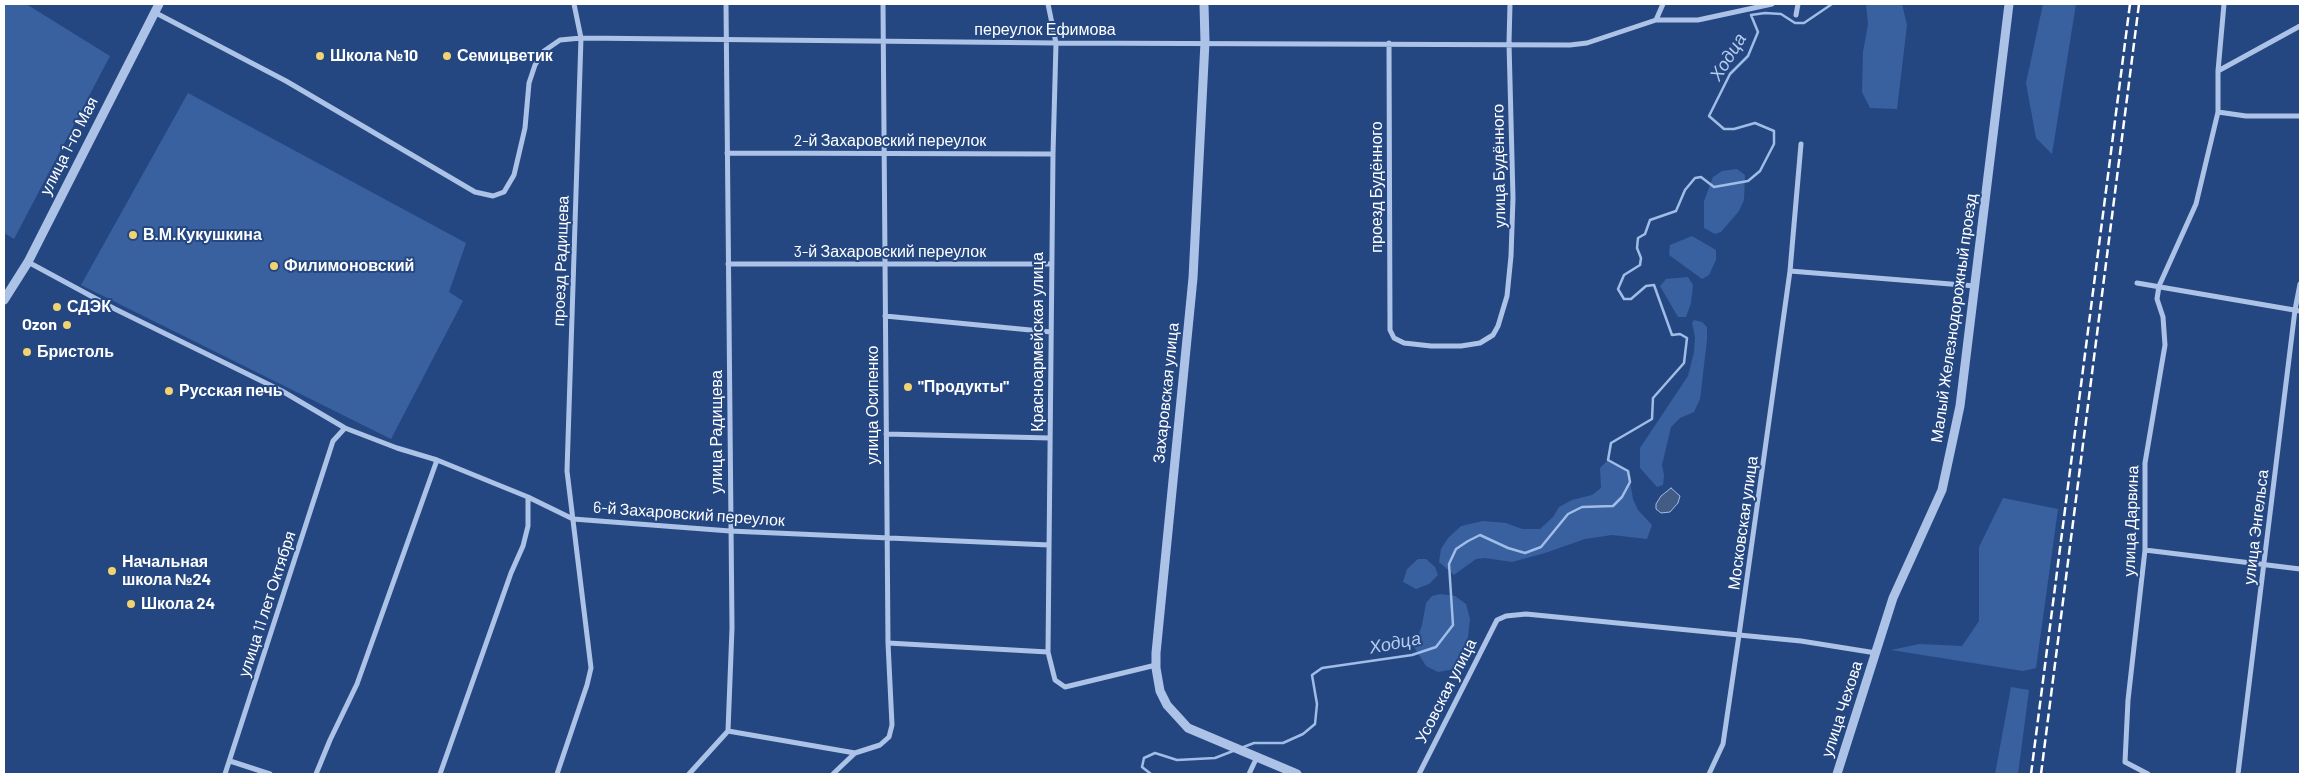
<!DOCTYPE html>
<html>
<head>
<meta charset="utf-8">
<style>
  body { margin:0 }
  #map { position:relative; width:2304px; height:778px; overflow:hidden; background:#254781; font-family:Barlow,sans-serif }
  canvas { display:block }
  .frame { position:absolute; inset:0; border:5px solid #fff; pointer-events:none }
</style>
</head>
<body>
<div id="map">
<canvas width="2304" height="778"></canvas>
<div class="frame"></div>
</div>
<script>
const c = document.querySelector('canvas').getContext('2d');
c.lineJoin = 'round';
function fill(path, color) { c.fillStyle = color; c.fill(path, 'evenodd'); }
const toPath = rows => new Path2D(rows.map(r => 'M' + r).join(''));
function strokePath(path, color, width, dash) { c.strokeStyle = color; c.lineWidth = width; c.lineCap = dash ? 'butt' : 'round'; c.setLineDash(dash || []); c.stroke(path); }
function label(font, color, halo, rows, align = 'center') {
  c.font = font + ' Barlow,sans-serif'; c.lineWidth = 4; c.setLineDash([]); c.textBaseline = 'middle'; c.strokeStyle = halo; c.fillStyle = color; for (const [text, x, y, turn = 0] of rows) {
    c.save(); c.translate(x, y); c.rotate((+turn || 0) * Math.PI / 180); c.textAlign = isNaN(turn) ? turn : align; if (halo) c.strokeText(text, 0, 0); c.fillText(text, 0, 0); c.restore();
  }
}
const green = toPath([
  [4,4,26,4,110,56,14,239,4,233],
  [1866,4,1902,4,1907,25,1897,109,1870,108,1862,92,1863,52,1868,24],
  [2043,4,2076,4,2052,154,2036,138,2026,83],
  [188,93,466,243,449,292,463,301,391,439,81,285],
  [1737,169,1745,175,1744,200,1739,211,1721,232,1715,234,1704,228,1704,201,1713,177,1722,171],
  [1692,236,1716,250,1716,260,1709,275,1702,279,1669,255,1670,245],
  [1688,277,1693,285,1691,303,1686,317,1678,317,1660,286,1666,279],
  [1694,320,1702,322,1707,327,1707,340,1700,399,1694,412,1680,418,1671,427,1662,465,1664,475,1663,485,1657,487,1640,468,1640,448,1688,376,1694,352,1695,337,1692,323],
  [1608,460,1628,471,1633,499,1638,510,1652,525,1647,539,1612,535,1585,539,1545,553,1512,562,1485,558,1476,559,1454,575,1439,562,1441,549,1448,538,1461,526,1483,521,1506,523,1522,529,1540,529,1553,517,1559,507,1572,500,1592,495,1601,488,1600,468],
  [2003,498,2058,509,2036,668,2023,671,1891,650,1919,644,1962,646,1979,621,1979,547],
  [1418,559,1426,559,1435,567,1438,575,1429,584,1416,589,1403,582,1407,569],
  [1440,594,1455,596,1466,604,1470,619,1468,637,1454,669,1438,672,1426,666,1414,647,1422,625,1426,603,1432,596],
  [2011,687,2029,690,2018,774,1995,774]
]);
const water = toPath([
  [1671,488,1680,496,1678,503,1670,512,1661,513,1656,509,1656,504,1661,496,1671,488]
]);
const stream = toPath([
  [1241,748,1254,743,1283,743,1303,734,1315,724,1317,704,1312,675,1322,668,1412,655,1436,647,1453,625,1449,564,1456,549,1468,541,1480,535,1508,548,1525,553,1541,547,1568,514,1582,507,1613,506,1622,497,1630,482,1628,471,1608,460,1611,443,1652,419,1653,398,1684,363,1687,338,1680,334,1672,335,1654,285,1646,286,1631,299,1624,299,1618,289,1624,275,1640,265,1641,258,1637,248,1638,238,1645,234,1650,220,1676,211,1685,190,1695,178,1701,177,1714,187,1748,181,1760,171,1774,144,1774,131,1755,123,1734,129,1724,129,1709,116,1730,74,1748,56,1758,32,1751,15,1765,13,1781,14,1795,23,1804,23,1832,4],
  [1151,774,1142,767,1144,758,1155,753,1177,760,1215,758,1233,751]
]);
const minor = toPath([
  [726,4,732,628,728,731],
  [1048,4,1056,43,1053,154,1048,652,1055,680,1065,687,1156,665],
  [154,12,286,81,475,192,493,196,504,192,514,175,525,128,529,83,535,65,544,51,560,40,581,38,1056,43,1570,45,1587,43,1656,20,1698,20,1772,4],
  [1796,15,1798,4],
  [1656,20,1663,4],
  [1389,43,1390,330,1394,338,1404,343,1431,346,1461,346,1480,343,1493,335,1498,326,1507,296,1511,256,1513,198,1509,43,1510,4],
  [2218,71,2300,26],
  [2218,112,2246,116,2300,116],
  [727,153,1053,154],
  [28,262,115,309,282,391,345,428,397,448,437,460,528,497,573,519,730,531,1049,545],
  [728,264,1052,264],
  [1790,271,1975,286],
  [2137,283,2300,311],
  [885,316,1051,332],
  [886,434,1050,438],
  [2145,550,2300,569],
  [888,643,1048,652],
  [728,731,855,753],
  [230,761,270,774],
  [225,774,333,441,345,428],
  [316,774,330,740,357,684,437,460],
  [440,774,511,573,523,546,528,526,528,497],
  [557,774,587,685,591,668,567,471,581,38,574,4],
  [689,774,728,731],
  [833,774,855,753,880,745,889,737,892,725,888,643,883,4],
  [1249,774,1257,757],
  [1419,774,1497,620,1506,616,1526,614,1739,635,1801,641,1876,653],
  [1709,774,1723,744,1739,635,1790,271,1801,144],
  [2148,774,2125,762,2128,700,2145,550,2145,463,2165,345,2163,317,2157,299,2159,286,2196,204,2218,112,2218,71,2224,4],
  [2238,774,2295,310,2300,284]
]);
const tertiary = toPath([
  [1204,4,1205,42,1193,278,1156,653,1156,668,1160,691,1167,705,1188,728,1297,774],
  [4,300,28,262,159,4],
  [1837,774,1893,598,1942,490,1960,406,2009,4]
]);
const rail = toPath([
  [2031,774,2130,4],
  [2041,774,2139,4]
]);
const markers = [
  [320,56,5,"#f1d370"],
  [447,56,5,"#f1d370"],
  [133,235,5,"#f1d370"],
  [274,266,5,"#f1d370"],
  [57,307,5,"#f1d370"],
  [67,325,5,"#f1d370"],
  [27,352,5,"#f1d370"],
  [908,387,5,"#f1d370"],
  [169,391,5,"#f1d370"],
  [112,571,5,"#f1d370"],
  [131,604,5,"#f1d370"]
];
const streetNames = [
  ["переулок Ефимова",1045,30],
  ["2-й Захаровский переулок",890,141],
  ["улица 1-го Мая",69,146,-63],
  ["улица Будённого",1499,166,-91],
  ["проезд Будённого",1377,187,-90],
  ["3-й Захаровский переулок",890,252],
  ["проезд Радищева",561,261,-88],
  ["Малый Железнодорожный проезд",1954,318,-82],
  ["Красноармейская улица",1038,342,-90],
  ["Захаровская улица",1166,393,-84],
  ["улица Осипенко",873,405,-90],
  ["улица Радищева",717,432,-90],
  ["6-й Захаровский переулок",689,514,4],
  ["улица Дарвина",2131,521,-88],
  ["Московская улица",1743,523,-82],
  ["улица Энгельса",2256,527,-83],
  ["улица 11 лет Октября",267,604,-72],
  ["Усовская улица",1446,691,-63],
  ["улица Чехова",1842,709,-72]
];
const poiNames = [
  ["Школа №10",330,56],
  ["Семицветик",457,56],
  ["В.М.Кукушкина",143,235],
  ["Филимоновский",284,266],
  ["СДЭК",67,307],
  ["Ozon",57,325,"right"],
  ["Бристоль",37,352],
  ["\"Продукты\"",918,387],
  ["Русская печь",179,391],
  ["Начальная",122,562],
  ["школа №24",122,580],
  ["Школа 24",141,604]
];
const waterNames = [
  ["Ходца",1728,57,-58],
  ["Ходца",1395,643,-11]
];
fill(green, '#39609f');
fill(water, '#425c86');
strokePath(water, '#a0bde7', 1);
strokePath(stream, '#a0bde7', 2.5);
strokePath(minor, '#acc3e7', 5);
strokePath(tertiary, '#acc3e7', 9);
strokePath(rail, '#fff', 2.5, [9, 4]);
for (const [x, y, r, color] of markers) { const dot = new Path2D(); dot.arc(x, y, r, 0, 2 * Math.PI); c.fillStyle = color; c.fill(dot); strokePath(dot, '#254781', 2); }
label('16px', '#fff', '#254781', streetNames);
label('bold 16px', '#fff', '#254781', poiNames, 'left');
label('italic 18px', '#b7cdee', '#254781', waterNames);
</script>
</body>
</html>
